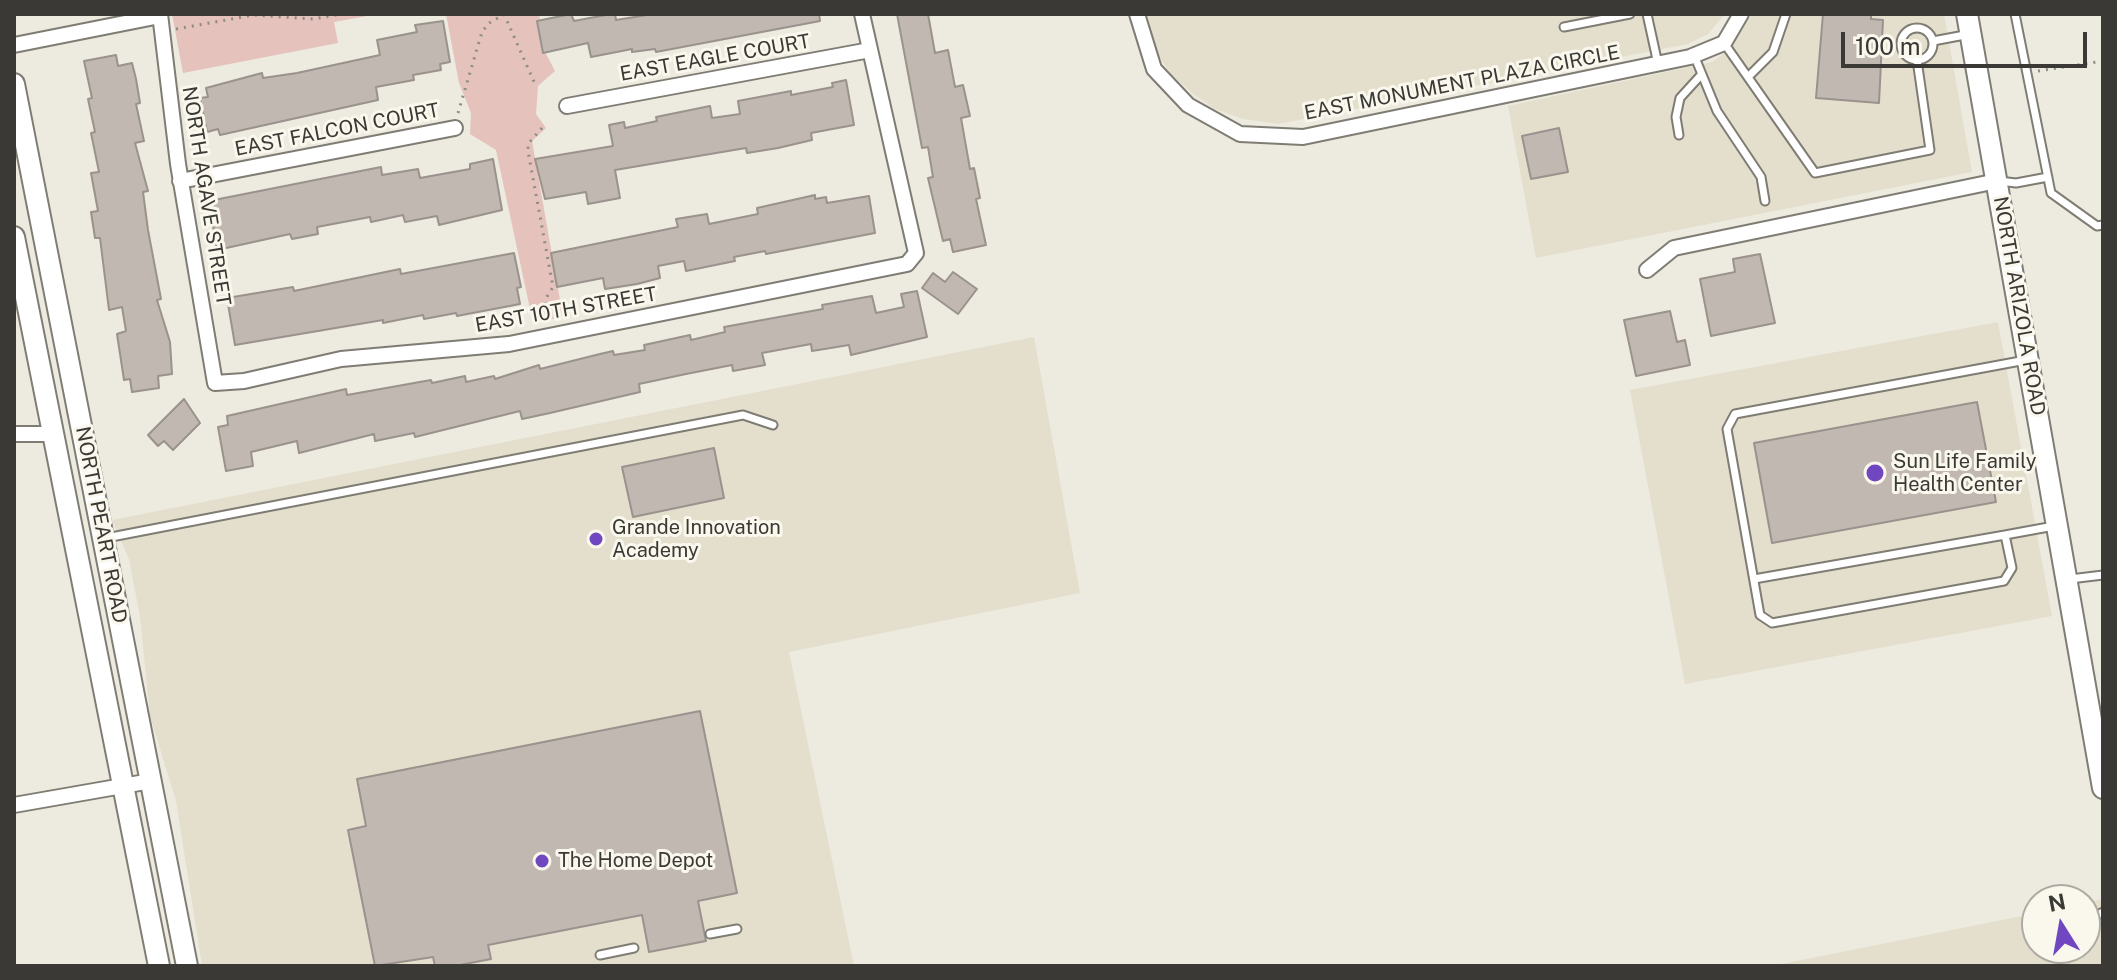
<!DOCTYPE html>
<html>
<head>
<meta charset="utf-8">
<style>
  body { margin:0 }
  #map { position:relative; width:2117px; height:980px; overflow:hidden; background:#edeae0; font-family:"Public Sans",sans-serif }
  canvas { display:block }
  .frame { position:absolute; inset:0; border:16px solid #3a3935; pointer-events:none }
  .north { position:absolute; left:2021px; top:884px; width:80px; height:80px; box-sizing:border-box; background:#faf7ed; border:2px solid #adaba3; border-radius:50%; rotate:349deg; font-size:22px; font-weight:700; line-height:32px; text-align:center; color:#3a3935 }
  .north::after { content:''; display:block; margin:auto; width:28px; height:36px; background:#7047c0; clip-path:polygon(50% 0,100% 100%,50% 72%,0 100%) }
  .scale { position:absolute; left:1841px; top:32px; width:246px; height:36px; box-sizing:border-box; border:4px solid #3a3935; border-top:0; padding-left:10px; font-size:24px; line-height:28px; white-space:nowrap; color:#3a3935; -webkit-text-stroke:6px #faf7ed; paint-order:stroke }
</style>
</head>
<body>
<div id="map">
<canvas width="2117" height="980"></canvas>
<div class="frame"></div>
<div class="north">N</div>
<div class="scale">100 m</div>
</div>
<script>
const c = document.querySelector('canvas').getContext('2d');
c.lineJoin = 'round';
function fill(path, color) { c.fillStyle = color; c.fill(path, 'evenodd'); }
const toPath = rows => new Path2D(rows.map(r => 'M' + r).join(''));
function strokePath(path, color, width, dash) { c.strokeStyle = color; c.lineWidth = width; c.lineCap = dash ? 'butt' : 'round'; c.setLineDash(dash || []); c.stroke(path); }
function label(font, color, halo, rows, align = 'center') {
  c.font = font + ' "Public Sans",sans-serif'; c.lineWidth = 6; c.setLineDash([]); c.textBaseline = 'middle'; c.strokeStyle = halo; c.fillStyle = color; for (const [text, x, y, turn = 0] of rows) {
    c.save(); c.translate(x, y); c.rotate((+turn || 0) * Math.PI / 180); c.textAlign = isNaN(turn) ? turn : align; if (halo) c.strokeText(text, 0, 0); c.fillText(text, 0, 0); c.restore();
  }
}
const built = toPath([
  [1143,14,1725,14,1708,34,1688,44,1278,124,1243,119,1215,109,1191,92,1171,74,1155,51],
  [1752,14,1944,14,1972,172,1536,258,1508,106,1712,62,1731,48],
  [1998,322,2052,616,1685,684,1630,390],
  [1034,337,1080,593,789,652,854,966,202,966,176,801,150,716,140,617,129,559,112,520],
  [2103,899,2103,966,1771,966,2037,913,2037,948,2085,948,2085,903]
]);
const green = toPath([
  [172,14,378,14,334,22,338,43,183,73],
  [446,14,539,14,545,52,555,71,538,86,536,114,546,128,532,141,563,317,533,323,496,150,470,134,471,113,459,83]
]);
const building = toPath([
  [571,14,574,21,611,14,615,14,616,20,653,14,819,14,820,21,656,52,655,49,632,52,632,49,591,57,588,43,543,53,537,21,571,14],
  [897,14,928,14,935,53,948,50,955,87,963,85,970,116,961,118,970,169,974,168,980,198,976,199,986,245,953,252,950,239,943,241,928,178,933,177,928,147,922,148,897,14],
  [1823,14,1871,14,1871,19,1883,20,1879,103,1816,98,1823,14],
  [443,21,450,62,440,64,441,70,413,75,414,80,376,87,378,100,220,135,218,129,207,132,200,98,208,97,206,88,262,73,263,78,297,73,380,55,377,40,417,32,415,25,443,21],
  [116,55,118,66,132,63,136,79,140,103,136,104,144,141,135,143,148,191,143,192,148,230,161,299,157,300,170,342,172,374,158,376,159,388,132,392,130,379,124,380,117,334,126,331,122,307,109,310,100,238,95,238,91,212,98,211,91,173,99,172,91,133,95,132,88,99,92,98,84,61,116,55],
  [846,80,854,125,811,133,812,140,778,148,747,153,746,148,615,170,620,198,588,204,586,192,545,199,535,159,613,146,609,125,624,122,625,128,657,121,656,117,710,106,712,118,740,114,738,101,791,91,791,95,833,87,832,83,846,80],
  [1559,128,1568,172,1531,179,1522,136,1559,128],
  [493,159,502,210,439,225,437,216,405,222,403,215,371,222,370,217,317,227,318,234,292,239,290,234,217,250,209,201,381,167,382,175,418,169,420,178,470,169,470,164,493,159],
  [815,195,815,199,826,197,827,203,869,196,875,233,766,254,765,251,734,257,735,261,686,271,684,261,658,266,660,278,637,284,605,289,603,278,557,287,551,253,678,227,676,219,707,214,709,224,758,214,757,208,815,195],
  [514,253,521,287,517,288,520,304,457,316,456,313,424,319,423,315,383,323,383,320,235,345,227,298,293,287,294,291,400,269,401,274,514,253],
  [1760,254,1775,323,1711,336,1700,279,1735,272,1733,259,1760,254],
  [953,272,977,289,958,314,922,288,933,273,945,282,953,272],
  [917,291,927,337,851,355,849,345,812,351,811,344,762,353,765,365,733,371,732,365,686,374,639,384,640,392,550,413,522,419,520,411,415,437,414,433,375,441,374,434,299,453,297,441,251,452,253,466,226,471,218,427,228,425,227,416,346,389,347,395,431,380,432,383,465,376,466,382,494,376,495,379,539,365,540,369,600,354,613,351,614,355,645,350,644,345,690,335,691,340,725,332,724,327,823,309,822,305,872,296,876,313,904,307,901,294,917,291],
  [1670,311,1677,342,1685,340,1690,365,1636,376,1624,320,1670,311],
  [184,399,200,423,173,450,164,441,158,446,148,435,184,399],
  [1977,402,1996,502,1772,543,1754,443,1977,402],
  [714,448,724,498,633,517,622,467,714,448],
  [700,711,737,893,698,901,706,941,649,952,642,915,488,945,491,959,455,966,435,966,433,957,375,966,348,830,366,826,357,779,700,711]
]);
const path = toPath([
  [504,14,535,84],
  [176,29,254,15,313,19,342,14],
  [2038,71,2103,61],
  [458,113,482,32,489,23,503,15],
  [542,128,528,144,528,151,553,287,545,300,544,321]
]);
const lane = toPath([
  [1647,14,1658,64],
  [2015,14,2051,193,2097,226,2103,225],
  [1564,27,1630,14],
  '1901 44a16 16 0 1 1 32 0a16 16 0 1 1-32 0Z',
  [1933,41,1970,34],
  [1724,43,1815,173,1930,150,1917,60],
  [1694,55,1717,111,1761,177,1765,201],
  [1748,77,1773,52,1786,14],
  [1679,135,1676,117,1680,98,1701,75],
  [1999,181,2016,183,2048,177],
  [2026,360,1735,414,1727,429,1760,615,1772,623,2004,581,2012,568,2005,535,2054,526],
  [106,538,743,415,773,425],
  [1754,579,2005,535],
  [2070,579,2103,575],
  [2085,922,2103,912],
  [710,934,737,929],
  [600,955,634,948]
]);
const street = toPath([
  [160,14,178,164,215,383,244,381,341,359,509,344,907,264,916,253,862,14],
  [1137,14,1154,69,1188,105,1240,134,1303,137,1690,57,1724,43,1741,14],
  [14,45,160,16],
  [567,106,870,50],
  [180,181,455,128],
  [1647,270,1674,248,1997,181],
  [14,434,54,434],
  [14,805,151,781]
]);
const secondary = toPath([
  [1967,14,2103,788],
  [14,84,187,966],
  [14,237,159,966]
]);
const markers = [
  [1875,473,10,"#7047c0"],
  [596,539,8,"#7047c0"],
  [542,861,8,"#7047c0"]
];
const streetNames = [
  ["EAST EAGLE COURT",715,58,-10],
  ["EAST MONUMENT PLAZA CIRCLE",1462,83,-11],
  ["EAST FALCON COURT",337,130,-11],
  ["NORTH AGAVE STREET",206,196,81],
  ["NORTH ARIZOLA ROAD",2019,306,80],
  ["EAST 10TH STREET",566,310,-10],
  ["NORTH PEART ROAD",101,525,79]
];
const poiNames = [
  ["Sun Life Family",1893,462],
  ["Health Center",1893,485],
  ["Grande Innovation",612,528],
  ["Academy",612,551],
  ["The Home Depot",558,861]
];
fill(built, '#e4dfcd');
fill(green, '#e5c2bc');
fill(building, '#c1b8b1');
strokePath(building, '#9a928c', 2);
strokePath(lane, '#7f7c74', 11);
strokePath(street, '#7f7c74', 18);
strokePath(secondary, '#7f7c74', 24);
strokePath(path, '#8e8c85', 3, [2, 6]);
strokePath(lane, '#fff', 7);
strokePath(street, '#fff', 14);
strokePath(secondary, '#fff', 20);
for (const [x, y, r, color] of markers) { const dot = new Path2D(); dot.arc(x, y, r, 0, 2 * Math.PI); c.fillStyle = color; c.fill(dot); strokePath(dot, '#faf7ed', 3); }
label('20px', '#3a3935', '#faf7ed', streetNames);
label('20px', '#3a3935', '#faf7ed', poiNames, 'left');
</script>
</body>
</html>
